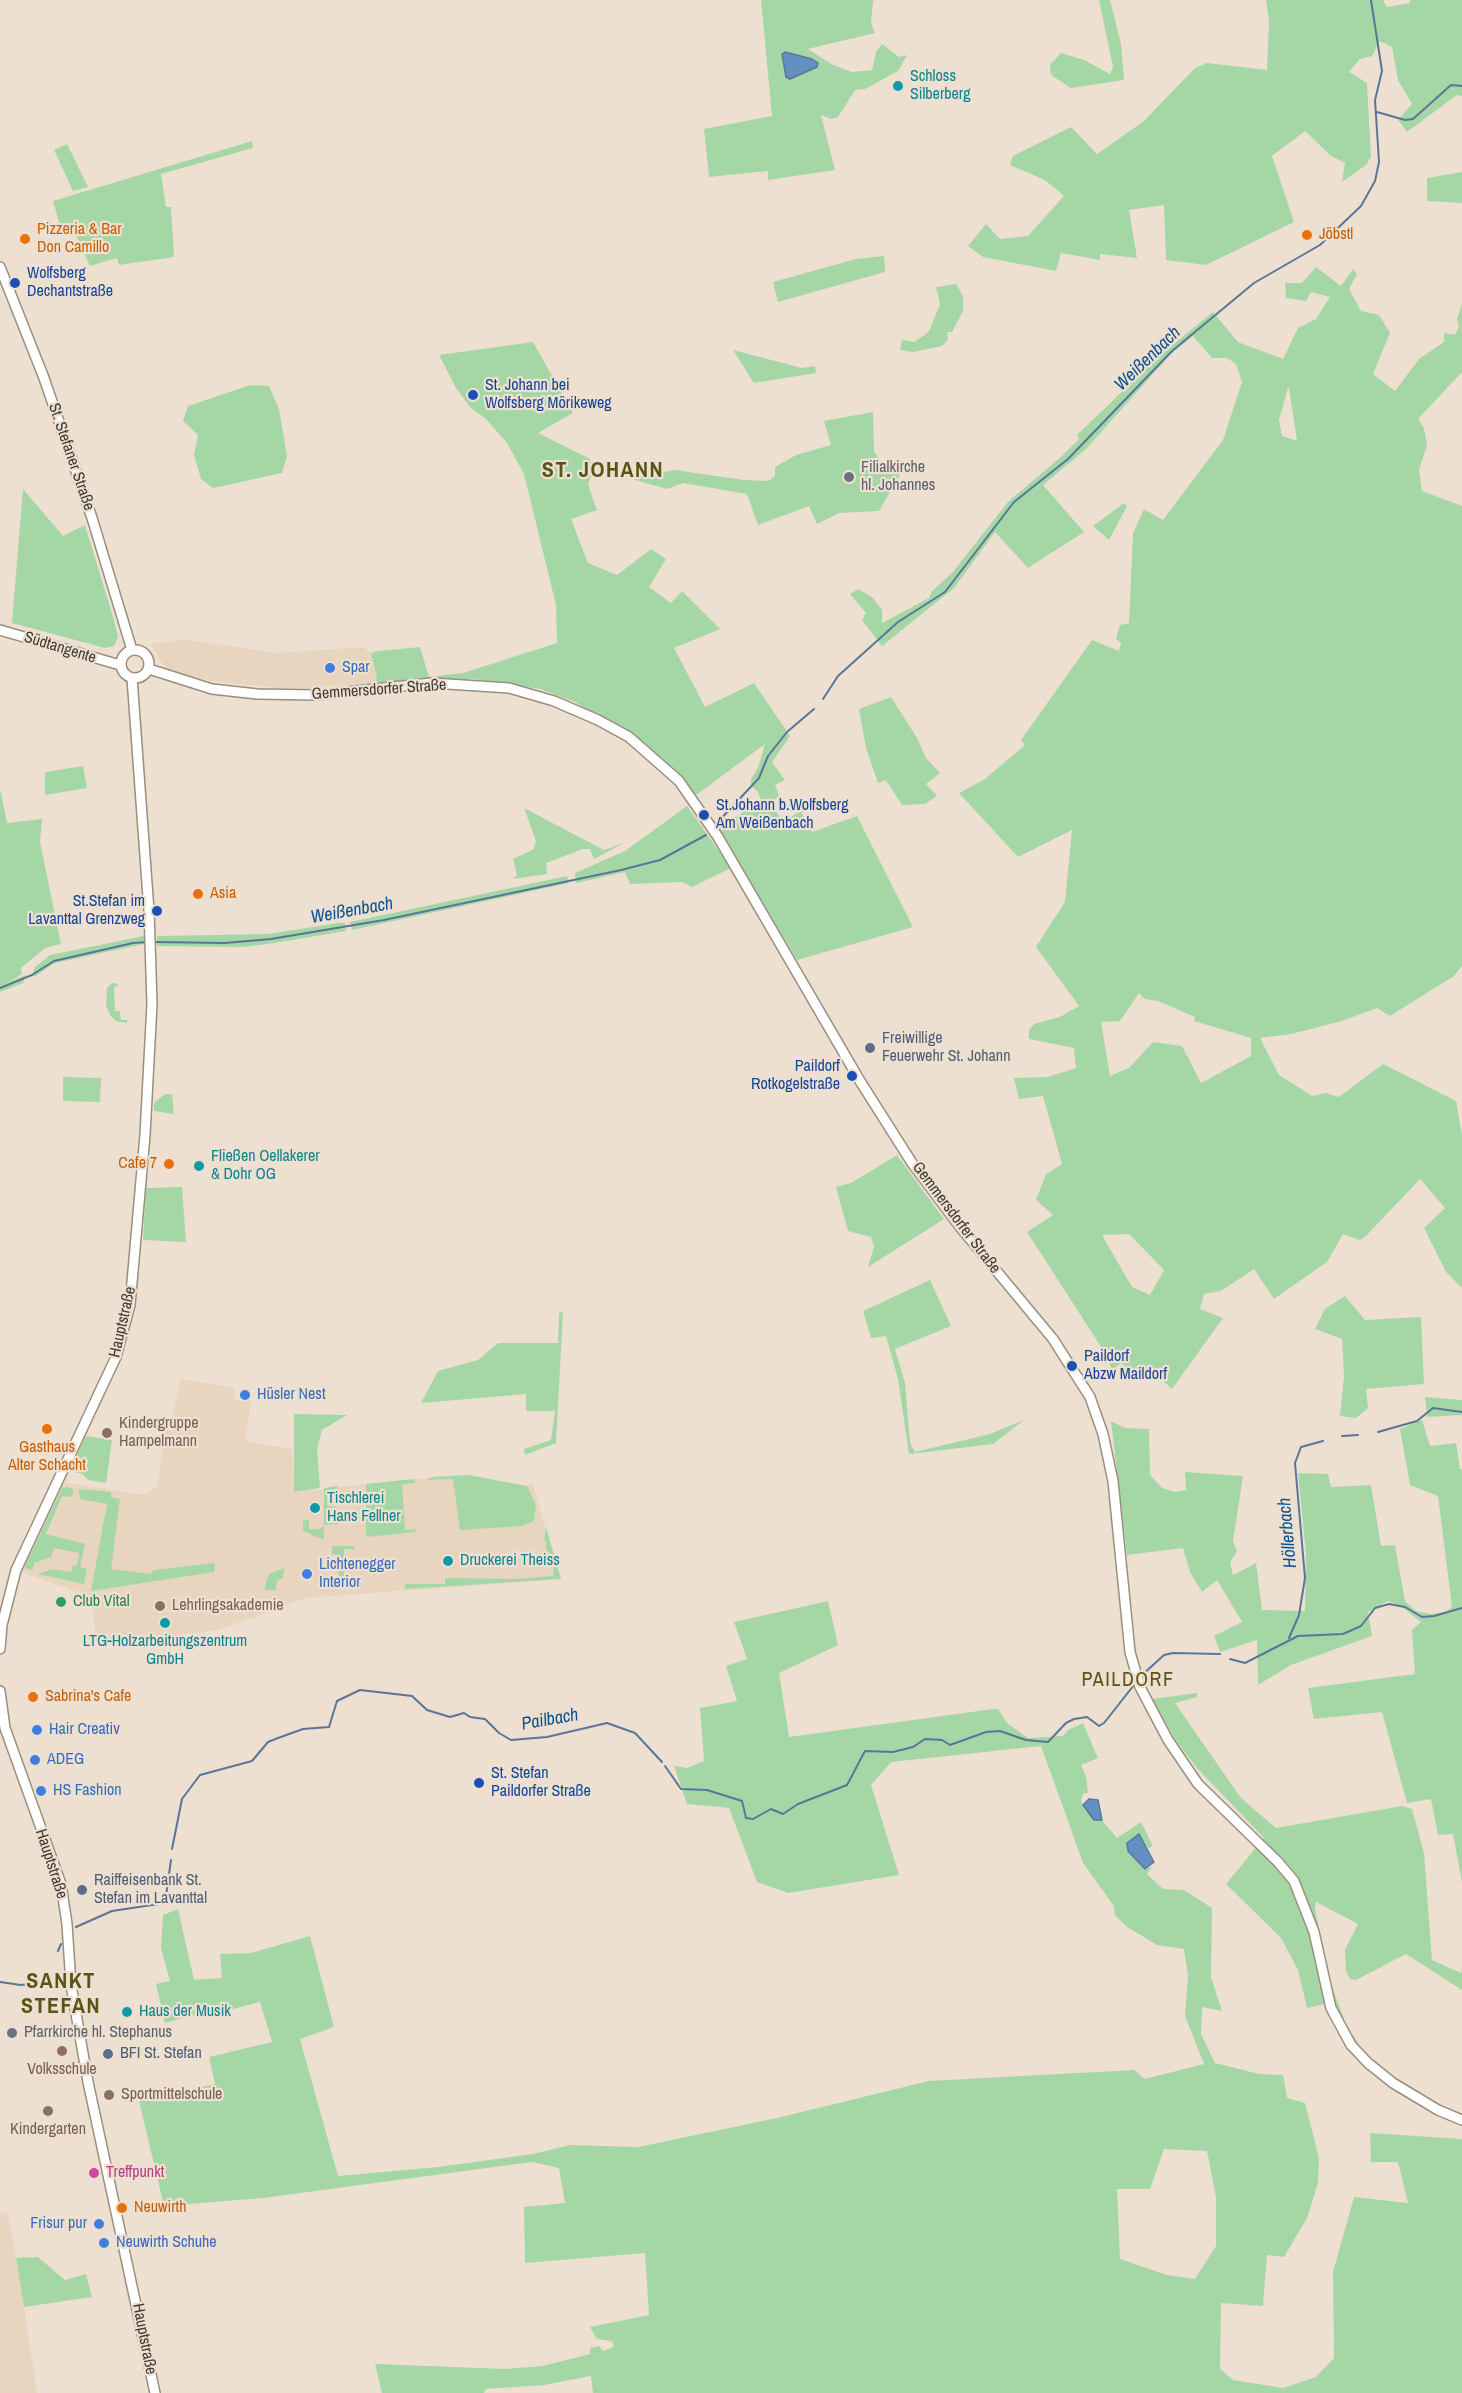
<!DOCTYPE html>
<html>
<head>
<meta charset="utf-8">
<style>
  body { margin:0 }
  canvas { display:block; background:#eee0d1 }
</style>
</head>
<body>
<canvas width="1462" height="2393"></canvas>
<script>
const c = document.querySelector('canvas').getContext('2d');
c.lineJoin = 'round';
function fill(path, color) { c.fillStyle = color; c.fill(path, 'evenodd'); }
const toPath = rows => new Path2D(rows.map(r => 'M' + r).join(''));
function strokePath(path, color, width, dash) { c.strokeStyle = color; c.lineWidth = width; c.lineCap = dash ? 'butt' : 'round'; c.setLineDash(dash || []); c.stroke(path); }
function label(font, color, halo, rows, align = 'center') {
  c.font = font + ' "Archivo Narrow",sans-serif'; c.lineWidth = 4.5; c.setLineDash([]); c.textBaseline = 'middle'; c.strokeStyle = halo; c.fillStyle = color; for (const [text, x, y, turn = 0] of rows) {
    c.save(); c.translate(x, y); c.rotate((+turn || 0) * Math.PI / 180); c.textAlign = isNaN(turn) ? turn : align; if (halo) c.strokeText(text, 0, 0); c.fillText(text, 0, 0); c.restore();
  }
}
const built = toPath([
  [183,639,277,653,363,647,371,653,377,678,374,683,303,688,278,688,211,681,169,670,161,662,151,644],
  [181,1379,235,1388,233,1399,251,1401,245,1441,292,1449,294,1492,433,1477,468,1475,527,1486,532,1482,561,1579,305,1598,257,1616,257,1619,252,1618,214,1631,96,1644,92,1597,21,1572,62,1482,145,1495,158,1486,165,1423,170,1426],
  [8,2212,24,2307,37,2393,0,2393,0,2213]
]);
const green = toPath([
  [761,0,876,0,873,1,871,24,875,33,808,49,833,65,852,72,872,70,876,52,882,44,899,57,907,55,898,71,865,89,855,90,838,117,831,119,821,115,835,170,768,180,768,171,709,177,704,129,772,116],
  [1099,0,1110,0,1121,44,1124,80,1071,88,1051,75,1050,65,1061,53,1084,60,1110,74,1113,67],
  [1266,0,1383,0,1387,7,1410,3,1410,0,1462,0,1462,96,1457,95,1407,132,1398,120,1412,104,1398,80,1392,47,1380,41,1372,56,1360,59,1349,72,1367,83,1371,157,1366,165,1342,182,1345,163,1331,156,1305,131,1272,156,1294,222,1206,265,1166,260,1164,205,1129,210,1137,258,1100,254,1100,260,1061,253,1056,271,983,257,968,246,986,224,1000,239,1028,236,1064,196,1045,180,1010,165,1013,156,1071,127,1097,154,1144,121,1195,68,1207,63,1267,70,1269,21],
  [252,141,253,148,161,174,166,207,171,207,174,257,119,265,117,258,90,266,72,226,61,229,53,201],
  [67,144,88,187,73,191,54,150],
  [1462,172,1462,203,1427,201,1427,178],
  [884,256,885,272,778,302,773,282,856,259],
  [1316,267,1341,286,1353,269,1357,274,1349,289,1361,311,1379,315,1390,333,1373,374,1395,391,1419,359,1444,342,1444,333,1455,335,1459,326,1457,319,1462,303,1462,372,1418,419,1424,428,1427,445,1419,470,1422,491,1462,506,1462,966,1454,976,1390,1016,1377,1008,1342,1021,1291,1034,1260,1038,1279,1075,1312,1096,1326,1093,1339,1097,1383,1064,1456,1101,1462,1135,1462,1288,1446,1272,1424,1228,1445,1208,1420,1179,1365,1237,1360,1240,1343,1234,1327,1262,1274,1299,1254,1269,1221,1291,1204,1294,1200,1309,1223,1318,1172,1389,1147,1367,1138,1376,1121,1363,1112,1370,1105,1353,1027,1232,1053,1215,1036,1200,1046,1174,1062,1164,1043,1096,1019,1099,1014,1078,1047,1077,1076,1068,1074,1048,1029,1039,1029,1030,1034,1024,1060,1017,1079,1006,1036,947,1065,902,1072,830,1018,857,959,793,985,779,1025,745,1021,740,1092,640,1119,651,1121,643,1116,639,1120,625,1129,623,1133,533,1144,509,1163,520,1223,440,1242,382,1236,364,1227,358,1212,358,1193,336,1170,355,1086,449,1043,485,1084,532,1028,568,995,532,954,588,882,646,862,620,866,613,850,594,858,589,872,597,882,610,882,623,929,598,932,591,952,573,1008,502,1062,456,1079,439,1077,435,1159,356,1213,312,1238,342,1283,359,1298,328,1316,319,1330,297,1311,292,1306,301,1286,298,1285,283,1302,283],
  [1288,388,1289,388,1297,441,1282,436,1279,420],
  [1139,993,1145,999,1158,1001,1195,1017,1194,1021,1251,1038,1251,1056,1201,1083,1182,1046,1153,1042,1129,1068,1110,1076,1101,1022,1120,1021],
  [1129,1234,1164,1270,1150,1295,1132,1287,1102,1235],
  [956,284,963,296,963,311,952,332,947,332,948,340,942,346,913,352,900,350,902,340,914,342,926,334,930,329,940,304,936,287],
  [533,342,573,413,538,433,590,459,592,473,588,485,597,510,571,519,588,563,617,575,651,549,666,559,649,587,671,603,682,591,720,629,674,648,705,707,754,683,790,736,772,762,785,780,775,785,779,795,771,805,783,821,801,811,812,832,857,816,913,927,797,960,718,828,761,801,758,792,751,785,751,779,758,768,765,744,695,796,625,733,575,702,540,689,474,679,374,683,377,678,371,653,378,651,420,647,429,677,463,673,557,643,556,605,524,474,507,443,486,419,471,408,456,388,439,355],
  [733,350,802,368,815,366,816,373,754,383],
  [250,385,269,386,279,409,287,456,282,473,213,488,201,479,194,455,198,435,183,421,188,406],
  [873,412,874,451,886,469,900,475,879,511,839,513,817,524,809,506,758,525,747,494,683,483,667,489,635,480,615,471,653,474,675,470,744,480,768,481,775,476,775,467,796,455,831,445,824,421],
  [23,489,63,536,85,525,114,620,118,637,114,646,105,648,12,623],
  [1124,503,1127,506,1109,540,1093,526],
  [891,697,917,738,926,758,940,773,926,784,937,796,925,804,902,805,886,780,878,783,866,748,859,709],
  [83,766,87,788,45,795,45,772],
  [0,789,7,823,42,819,40,842,61,944,45,948,21,968,22,974,9,982,26,975,23,983,0,992],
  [687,806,731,868,692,887,682,882,630,884,625,872,576,883,575,873,625,851],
  [524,808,604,850,624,843,594,859,590,849,583,849,546,863,547,874,513,879,517,875,513,859,534,849,536,841],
  [567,876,569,883,352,930,350,922],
  [338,923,345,923,346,931,268,944,242,947,157,946,157,936,268,934],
  [144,936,144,944,55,963,34,977,32,975,35,967,50,955],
  [112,983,119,984,114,988,115,1011,120,1011,121,1020,127,1020,127,1023,116,1021,110,1015,106,1005,107,988],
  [63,1077,101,1078,100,1102,63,1101],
  [165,1094,172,1094,174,1114,154,1111,154,1103],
  [897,1155,944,1219,868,1267,874,1246,871,1237,848,1231,836,1187,851,1183],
  [182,1187,186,1242,143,1240,146,1188],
  [930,1280,951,1326,895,1349,905,1383,910,1443,915,1452,990,1434,1024,1420,993,1444,909,1454,898,1379,886,1336,871,1338,863,1311],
  [1345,1296,1365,1320,1421,1317,1424,1384,1366,1389,1368,1408,1356,1418,1340,1416,1344,1376,1342,1339,1315,1329,1325,1309],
  [563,1312,556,1443,525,1455,524,1449,551,1440,555,1411,526,1411,526,1394,421,1403,438,1371,478,1360,498,1343,558,1343,559,1313],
  [1425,1397,1462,1400,1462,1415,1427,1417],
  [294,1414,347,1415,322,1430,317,1449,320,1488,294,1492],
  [1422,1420,1430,1446,1456,1443,1460,1469,1462,1469,1462,1883,1453,1834,1438,1835,1431,1799,1407,1803,1382,1712,1314,1719,1308,1688,1415,1674,1412,1630,1421,1622,1402,1607,1388,1601,1368,1612,1372,1636,1291,1665,1258,1685,1257,1640,1220,1652,1214,1636,1242,1622,1217,1580,1202,1592,1190,1572,1183,1548,1127,1555,1111,1421,1125,1428,1149,1429,1150,1475,1162,1488,1175,1492,1186,1490,1185,1472,1243,1476,1233,1541,1237,1552,1230,1562,1233,1575,1256,1563,1262,1610,1305,1611,1306,1553,1298,1473,1328,1474,1331,1487,1371,1485,1381,1546,1395,1545,1405,1601,1416,1611,1431,1614,1446,1612,1452,1607,1438,1496,1410,1485,1400,1429],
  [86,1436,112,1440,106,1483,88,1480,83,1474,69,1471],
  [468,1475,527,1486,536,1505,534,1521,521,1526,460,1530,453,1479,427,1480,433,1477],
  [413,1479,416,1483,402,1484,405,1530,417,1529,415,1532,366,1537,366,1484],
  [337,1486,338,1492,327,1492,327,1506,337,1507,338,1524,324,1525,324,1540,303,1531,303,1521,309,1520,309,1529,321,1529,324,1525,324,1488],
  [68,1487,73,1489,73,1494,71,1497,62,1496,46,1534,85,1544,80,1567,87,1569,84,1584,38,1574,52,1569,71,1572,73,1565,77,1566,79,1553,54,1548,51,1557,34,1563,33,1570,24,1568,62,1488],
  [79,1489,111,1492,111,1497,120,1499,111,1569,151,1574,154,1570,215,1563,214,1572,91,1591,107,1504,80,1499],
  [546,1527,561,1579,405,1589,405,1584,445,1584,445,1578,513,1579,553,1576,554,1565,549,1552,546,1552,546,1541,544,1541],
  [332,1546,354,1546,354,1549,344,1549,344,1584,362,1585,360,1587,343,1587,335,1580,334,1578,339,1577,337,1555,332,1554],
  [284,1568,283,1578,277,1581,276,1590,264,1590,269,1574],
  [828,1601,838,1645,779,1673,789,1737,993,1709,998,1709,1007,1723,1028,1738,1063,1736,1068,1730,1083,1723,1098,1758,1081,1765,1086,1776,1088,1793,1083,1794,1081,1800,1083,1805,1094,1820,1102,1820,1117,1838,1141,1822,1153,1846,1148,1848,1146,1845,1127,1843,1128,1851,1145,1869,1152,1867,1147,1874,1163,1889,1184,1890,1212,1908,1211,1977,1222,2011,1202,2007,1201,2034,1215,2063,1259,2074,1283,2075,1287,2098,1305,2103,1319,2158,1318,2183,1307,2218,1284,2257,1267,2255,1263,2306,1221,2303,1220,2369,1233,2380,1283,2388,1316,2377,1334,2358,1333,2272,1354,2197,1408,2203,1398,2162,1371,2162,1370,2133,1462,2139,1462,2393,593,2393,591,2376,544,2385,485,2389,484,2393,382,2393,375,2364,506,2369,542,2366,590,2354,590,2348,599,2346,603,2351,614,2347,612,2341,597,2339,590,2327,649,2315,645,2253,525,2263,524,2207,565,2203,559,2168,532,2162,263,2198,164,2206,139,2101,215,2084,209,2057,272,2042,260,2002,199,2018,198,2014,165,2023,156,1984,170,1981,161,1948,163,1915,178,1909,194,1980,222,1978,220,1954,251,1953,310,1936,334,2027,300,2039,338,2176,438,2167,533,2154,570,2145,638,2147,777,2118,929,2081,1134,2070,1145,2079,1204,2064,1185,2016,1188,1975,1184,1949,1157,1945,1127,1927,1115,1915,1114,1906,1083,1863,1041,1746,891,1762,871,1785,899,1875,788,1893,757,1882,729,1808,687,1804,674,1766,687,1768,704,1761,700,1708,737,1701,726,1666,747,1659,734,1622],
  [1164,2149,1207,2151,1216,2197,1216,2246,1195,2279,1167,2275,1120,2259,1117,2189,1150,2189],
  [1197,1693,1197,1697,1175,1703,1241,1798,1276,1828,1402,1806,1412,1809,1424,1853,1432,1960,1461,1973,1462,1967,1462,1990,1406,1954,1356,1980,1350,1979,1346,1971,1345,1950,1358,1924,1316,1902,1315,1909,1331,1984,1346,2024,1360,2046,1351,2053,1345,2047,1325,2004,1307,2008,1298,1970,1281,1938,1226,1884,1264,1838,1196,1767,1175,1739,1152,1699],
  [38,2257,65,2280,86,2274,92,2297,24,2307,16,2258]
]);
const water = toPath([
  [785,52,812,59,818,63,817,67,790,79,786,77,782,54,785,52],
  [1089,1799,1098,1800,1102,1820,1094,1820,1083,1805,1089,1799],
  [1139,1834,1154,1862,1145,1869,1128,1851,1127,1843,1139,1834]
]);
const stream = toPath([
  [1377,112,1405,120,1413,119,1451,85,1462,86],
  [823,699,838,676,898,622,945,592,1014,502,1068,459,1172,351,1254,283,1320,245,1361,206,1375,181,1379,162,1375,100,1382,71,1371,0],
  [717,823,759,778,768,756,787,732,814,709],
  [154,942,225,943,271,939,384,920,621,870,660,860,706,835],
  [0,988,32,975,54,961,133,943,148,942],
  [1378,1432,1417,1421,1433,1408,1462,1412],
  [1342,1436,1358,1435],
  [1289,1638,1299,1615,1305,1578,1295,1463,1301,1447,1323,1441],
  [1230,1659,1245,1663,1298,1636,1343,1634,1361,1626,1375,1608,1389,1604,1405,1607,1422,1617,1434,1616,1462,1608],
  [1141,1676,1164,1655,1173,1653,1220,1654],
  [665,1766,681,1789,707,1790,742,1801,746,1818,753,1819,771,1809,783,1814,798,1804,847,1785,865,1751,893,1752,913,1747,925,1739,942,1740,950,1745,986,1732,1000,1731,1026,1740,1048,1742,1066,1723,1074,1719,1087,1717,1099,1726,1104,1723,1134,1685],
  [172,1849,182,1799,200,1775,252,1761,268,1742,278,1738,303,1729,329,1727,337,1701,360,1690,412,1696,427,1710,450,1717,464,1713,470,1717,485,1719,499,1733,511,1740,547,1737,607,1723,635,1733,662,1762],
  [76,1927,112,1911,165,1903,171,1860],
  [58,1951,61,1944],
  [0,1982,21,1985,42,1982]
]);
const secondary = toPath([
  [0,267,44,378,92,518,132,650],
  [0,630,120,665],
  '121 664a14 14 0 1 1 28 0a14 14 0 1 1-28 0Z',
  [149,669,212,689,257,694,316,695,432,683,509,688,554,701,598,720,629,737,679,781,718,837,860,1081,912,1163,960,1227,1053,1339,1090,1397,1103,1434,1113,1481,1130,1652,1140,1687,1168,1740,1198,1784,1278,1862,1294,1881,1314,1932,1331,2008,1351,2045,1368,2063,1393,2083,1438,2110,1462,2120],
  [0,1649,2,1625,16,1570,116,1357,130,1305,145,1135,152,1004,149,911,132,678],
  [0,1691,5,1728,61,1884,67,1924,71,1985,88,2082,155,2393]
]);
const markers = [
  [898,86,6,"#0f9aa8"],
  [1307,235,6,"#e8710a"],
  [25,239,6,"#e8710a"],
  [15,283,6,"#1a4fb4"],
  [473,395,6,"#1a4fb4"],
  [849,477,6,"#6b7280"],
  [330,668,6,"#3f7fe0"],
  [704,815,6,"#1a4fb4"],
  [198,894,6,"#e8710a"],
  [157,911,6,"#1a4fb4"],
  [870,1048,6,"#5c6f8a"],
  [852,1076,6,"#1a4fb4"],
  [169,1164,6,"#e8710a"],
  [199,1166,6,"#0f9aa8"],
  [1072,1366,6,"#1a4fb4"],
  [245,1395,6,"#3f7fe0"],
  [47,1429,6,"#e8710a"],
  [107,1433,6,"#8d6e63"],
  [315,1508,6,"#0f9aa8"],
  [448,1561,6,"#0f9aa8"],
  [307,1574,6,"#3f7fe0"],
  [61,1602,6,"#2e9e5b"],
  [160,1606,6,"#8d6e63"],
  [165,1623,6,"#0f9aa8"],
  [33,1697,6,"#e8710a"],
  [37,1730,6,"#3f7fe0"],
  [35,1760,6,"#3f7fe0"],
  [479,1783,6,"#1a4fb4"],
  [41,1791,6,"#3f7fe0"],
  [82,1890,6,"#5c6f8a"],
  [127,2012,6,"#0f9aa8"],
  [12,2033,6,"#6b7280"],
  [62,2051,6,"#8d6e63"],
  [108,2054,6,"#5c6f8a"],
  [109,2095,6,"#8d6e63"],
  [48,2111,6,"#8d6e63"],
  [94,2173,6,"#d1479c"],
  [122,2208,6,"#e8710a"],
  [99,2224,6,"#3f7fe0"],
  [104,2243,6,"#3f7fe0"]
];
const cultureNames = [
  ["Schloss",910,77],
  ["Silberberg",910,95],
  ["Fließen Oellakerer",211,1157],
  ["& Dohr OG",211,1175],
  ["Tischlerei",327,1499],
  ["Hans Fellner",327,1517],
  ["Druckerei Theiss",460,1561],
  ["LTG-Holzarbeitungszentrum",165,1642,"center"],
  ["GmbH",165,1660,"center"],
  ["Haus der Musik",139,2012]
];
const foodNames = [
  ["Pizzeria & Bar",37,230],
  ["Don Camillo",37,248],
  ["Jöbstl",1319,235],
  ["Asia",210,894],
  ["Cafe 7",157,1164,"right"],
  ["Gasthaus",47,1448,"center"],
  ["Alter Schacht",47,1466,"center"],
  ["Sabrina's Cafe",45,1697],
  ["Neuwirth",134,2208]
];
const transitNames = [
  ["Wolfsberg",27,274],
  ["Dechantstraße",27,292],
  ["St. Johann bei",485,386],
  ["Wolfsberg Mörikeweg",485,404],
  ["St.Johann b.Wolfsberg",716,806],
  ["Am Weißenbach",716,824],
  ["St.Stefan im",145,902,"right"],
  ["Lavanttal Grenzweg",145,920,"right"],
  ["Paildorf",840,1067,"right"],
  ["Rotkogelstraße",840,1085,"right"],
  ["Paildorf",1084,1357],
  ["Abzw Maildorf",1084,1375],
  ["St. Stefan",491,1774],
  ["Paildorfer Straße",491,1792]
];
const streetNames = [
  ["St. Stefaner Straße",71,457,71],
  ["Südtangente",60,648,17],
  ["Gemmersdorfer Straße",379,690,-4],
  ["Gemmersdorfer Straße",956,1218,53],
  ["Hauptstraße",123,1322,-77],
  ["Hauptstraße",51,1864,72],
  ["Hauptstraße",144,2339,79]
];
const worshipNames = [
  ["Filialkirche",861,468],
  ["hl. Johannes",861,486],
  ["Pfarrkirche hl. Stephanus",24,2033]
];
const shopNames = [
  ["Spar",342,668],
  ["Hüsler Nest",257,1395],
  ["Lichtenegger",319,1565],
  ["Interior",319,1583],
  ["Hair Creativ",49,1730],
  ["ADEG",47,1760],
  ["HS Fashion",53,1791],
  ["Frisur pur",87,2224,"right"],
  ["Neuwirth Schuhe",116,2243]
];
const serviceNames = [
  ["Freiwillige",882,1039],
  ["Feuerwehr St. Johann",882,1057],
  ["Raiffeisenbank St.",94,1881],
  ["Stefan im Lavanttal",94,1899],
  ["BFI St. Stefan",120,2054]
];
const educationNames = [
  ["Kindergruppe",119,1424],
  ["Hampelmann",119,1442],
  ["Lehrlingsakademie",172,1606],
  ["Volksschule",62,2070,"center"],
  ["Sportmittelschule",121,2095],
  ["Kindergarten",48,2130,"center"]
];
const leisureNames = [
  ["Club Vital",73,1602]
];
const hotelNames = [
  ["Treffpunkt",106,2173]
];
const waterNames = [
  ["Weißenbach",1148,359,-44],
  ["Weißenbach",352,911,-10],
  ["Höllerbach",1288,1533,-95],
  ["Pailbach",550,1720,-10]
];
const quarterNames = [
  ["PAILDORF",1128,1681]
];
const districtNames = [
  ["ST. JOHANN",603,471],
  ["SANKT",61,1982],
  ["STEFAN",61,2007]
];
fill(built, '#e8d5bf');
fill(green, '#a5d7a6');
fill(water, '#6390c2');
strokePath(water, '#597698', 1.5);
strokePath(stream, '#597698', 2);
strokePath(secondary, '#9a8e7f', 12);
strokePath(secondary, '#fff', 9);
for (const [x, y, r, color] of markers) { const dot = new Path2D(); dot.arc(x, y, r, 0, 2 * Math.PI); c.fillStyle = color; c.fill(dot); strokePath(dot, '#eee0d1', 2); }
label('16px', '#0d838f', '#eee0d1', cultureNames, 'left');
label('16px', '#c56008', '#eee0d1', foodNames, 'left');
label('16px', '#164399', '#eee0d1', transitNames, 'left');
label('16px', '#413b35', '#eee0d1', streetNames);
label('16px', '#5b616d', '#eee0d1', worshipNames, 'left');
label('16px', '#366cbe', '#eee0d1', shopNames, 'left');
label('16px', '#4e5e75', '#eee0d1', serviceNames, 'left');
label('16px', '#785e54', '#eee0d1', educationNames, 'left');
label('16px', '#27864d', '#eee0d1', leisureNames, 'left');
label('16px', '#b23c85', '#eee0d1', hotelNames, 'left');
label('italic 18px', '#0d5290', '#eee0d1', waterNames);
c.letterSpacing = '1.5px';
label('20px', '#5a5417', '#eee0d1', quarterNames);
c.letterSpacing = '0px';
c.letterSpacing = '1.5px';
label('bold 22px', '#5a5417', '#eee0d1', districtNames);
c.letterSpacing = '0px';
</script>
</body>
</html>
